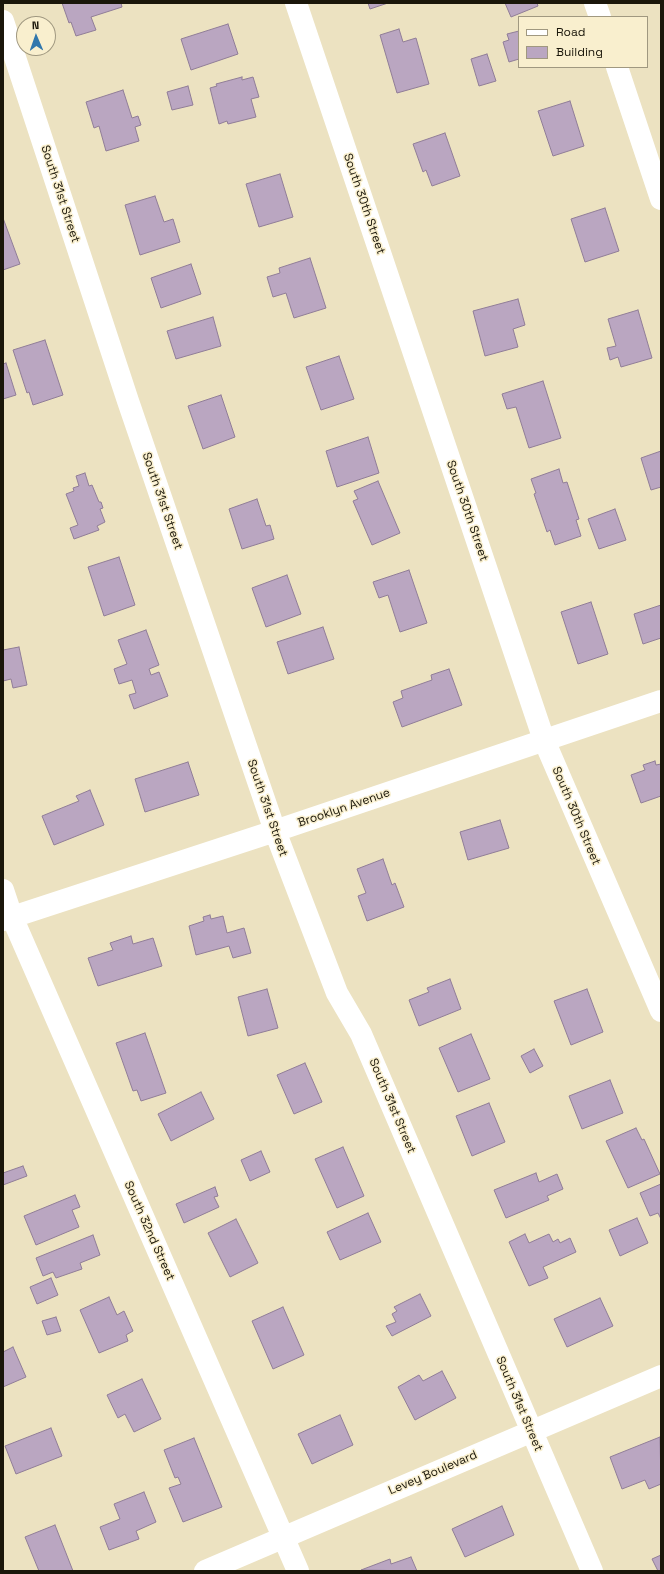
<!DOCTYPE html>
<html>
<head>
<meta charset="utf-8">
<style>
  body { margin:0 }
  #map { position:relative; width:664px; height:1574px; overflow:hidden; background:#ece2c1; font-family:"Space Grotesk",sans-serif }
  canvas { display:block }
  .frame { position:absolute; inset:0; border:4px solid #1a160a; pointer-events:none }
  .legend { position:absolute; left:518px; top:16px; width:130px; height:52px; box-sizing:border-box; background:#f9efce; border:1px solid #a09880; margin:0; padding:5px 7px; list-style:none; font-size:12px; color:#1a160a }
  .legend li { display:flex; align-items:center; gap:8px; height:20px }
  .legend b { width:20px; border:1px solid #a09880 }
  .north { position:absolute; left:16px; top:16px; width:40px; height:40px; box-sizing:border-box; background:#f9efce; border:1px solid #a09880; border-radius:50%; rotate:358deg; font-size:11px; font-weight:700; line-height:16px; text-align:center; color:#1a160a }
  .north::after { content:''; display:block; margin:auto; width:14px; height:18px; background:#3277ac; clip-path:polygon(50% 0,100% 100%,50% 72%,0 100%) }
</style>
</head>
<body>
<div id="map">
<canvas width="664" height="1574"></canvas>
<div class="frame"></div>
<ul class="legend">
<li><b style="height:5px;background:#fff"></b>Road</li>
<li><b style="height:11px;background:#baa6c1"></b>Building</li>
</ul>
<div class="north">N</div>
</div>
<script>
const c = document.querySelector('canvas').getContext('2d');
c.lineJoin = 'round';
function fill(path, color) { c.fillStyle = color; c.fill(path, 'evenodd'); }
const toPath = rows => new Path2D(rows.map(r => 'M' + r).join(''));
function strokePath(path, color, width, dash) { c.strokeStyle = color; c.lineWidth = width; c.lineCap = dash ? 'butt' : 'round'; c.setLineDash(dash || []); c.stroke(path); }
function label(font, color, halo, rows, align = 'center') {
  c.font = font + ' "Space Grotesk",sans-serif'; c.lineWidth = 3; c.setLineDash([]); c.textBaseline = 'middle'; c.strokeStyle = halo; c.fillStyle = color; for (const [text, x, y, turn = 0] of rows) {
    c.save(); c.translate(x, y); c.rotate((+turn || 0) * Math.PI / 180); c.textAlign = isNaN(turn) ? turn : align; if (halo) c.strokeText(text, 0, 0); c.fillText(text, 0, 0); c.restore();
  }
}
const building = toPath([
  [62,3,121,3,122,7,91,17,96,30,76,36,71,22,69,23,62,3],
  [368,3,388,3,370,9,368,3],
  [505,3,537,3,538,6,511,17,505,3],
  [228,24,238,54,191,70,181,39,228,24],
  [399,29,403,42,416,38,429,84,397,93,380,35,399,29],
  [519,31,519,59,509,62,503,42,509,40,507,34,519,31],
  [487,54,496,81,479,86,471,59,487,54],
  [242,77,242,80,253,77,259,97,251,99,256,117,228,124,227,121,219,124,210,88,217,86,216,84,242,77],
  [188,86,193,105,172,110,167,92,188,86],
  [123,90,132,118,138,116,141,125,135,127,139,141,106,151,99,126,94,128,86,102,123,90],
  [570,101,584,146,553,156,538,111,570,101],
  [445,133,460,176,432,186,426,170,423,172,413,144,445,133],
  [280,174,293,217,259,227,246,184,280,174],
  [155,196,164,222,173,219,180,242,140,255,125,205,155,196],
  [605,208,619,251,585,262,571,219,605,208],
  [3,218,20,264,3,270,3,218],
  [310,258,326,308,294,318,286,293,273,297,267,277,280,273,279,268,310,258],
  [191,264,201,294,161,308,151,278,191,264],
  [518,299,525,325,513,329,518,347,485,356,473,311,518,299],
  [638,310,652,358,621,367,618,357,610,360,607,348,616,346,608,319,638,310],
  [213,317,221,346,176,359,167,331,213,317],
  [45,340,63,395,33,405,29,392,27,393,13,350,45,340],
  [339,356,354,399,321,410,306,367,339,356],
  [6,363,16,395,3,399,3,364,6,363],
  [543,381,561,438,529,448,516,407,507,409,502,394,543,381],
  [221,395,235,437,203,449,188,406,221,395],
  [368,437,379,473,337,487,326,451,368,437],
  [661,451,661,487,651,490,641,458,661,451],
  [559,469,563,483,567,482,579,519,576,520,581,536,555,545,550,530,547,532,534,494,536,493,531,479,559,469],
  [85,473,89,486,92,485,99,502,101,502,103,508,100,509,105,522,97,526,99,530,74,539,70,528,78,525,66,494,74,491,73,488,79,486,76,476,85,473],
  [378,481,400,533,372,545,353,501,358,499,354,491,378,481],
  [257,499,266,526,270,525,274,539,242,549,229,509,257,499],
  [615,509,626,540,599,549,588,519,615,509],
  [119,557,135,605,104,616,88,567,119,557],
  [409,570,427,623,400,632,388,595,379,598,373,582,409,570],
  [287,575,301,614,266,627,252,588,287,575],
  [591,602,608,654,578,664,561,612,591,602],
  [661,605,661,638,643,644,634,614,661,605],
  [323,627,334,659,288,674,277,642,323,627],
  [146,630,159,665,149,669,151,675,159,672,168,696,134,709,129,695,136,693,132,680,119,684,114,669,127,664,118,640,146,630],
  [19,647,27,685,13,688,11,679,3,681,3,650,19,647],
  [449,669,462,705,402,727,393,702,403,698,401,691,432,680,431,675,449,669],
  [655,761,656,765,661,764,661,796,641,803,631,775,645,770,643,765,655,761],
  [188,762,199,795,145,812,135,779,188,762],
  [90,790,104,825,54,845,42,816,79,801,76,796,90,790],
  [500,820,509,848,468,860,460,832,500,820],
  [383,859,392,885,395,883,404,907,367,921,358,896,366,893,357,869,383,859],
  [210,915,211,919,223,916,227,933,244,928,251,953,233,958,229,946,196,955,189,926,204,921,203,917,210,915],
  [131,936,133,944,153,938,162,966,98,986,88,958,113,950,110,943,131,936],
  [450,979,461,1009,419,1026,409,1000,429,992,427,988,450,979],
  [267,989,278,1028,248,1036,238,997,267,989],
  [587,989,603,1032,571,1045,554,1001,587,989],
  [145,1033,166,1093,141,1101,137,1090,133,1091,116,1043,145,1033],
  [471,1034,490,1079,458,1092,439,1048,471,1034],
  [534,1049,543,1066,530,1073,521,1056,534,1049],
  [305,1063,322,1102,294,1114,277,1075,305,1063],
  [610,1080,623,1113,582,1129,569,1096,610,1080],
  [201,1092,214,1119,171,1141,158,1114,201,1092],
  [489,1103,505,1142,472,1156,456,1116,489,1103],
  [636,1128,642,1140,644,1139,660,1174,628,1188,606,1141,636,1128],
  [343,1147,364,1196,337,1208,315,1159,343,1147],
  [261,1151,270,1172,250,1181,241,1160,261,1151],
  [23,1166,27,1176,3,1185,3,1173,23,1166],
  [536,1173,539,1182,557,1174,563,1189,547,1196,549,1200,506,1218,494,1190,536,1173],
  [661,1184,661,1219,658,1213,650,1216,640,1193,661,1184],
  [215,1187,218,1196,214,1197,219,1207,184,1223,176,1204,215,1187],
  [75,1195,80,1207,72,1210,79,1227,36,1245,24,1216,75,1195],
  [368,1213,381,1242,340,1260,327,1232,368,1213],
  [637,1218,648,1243,620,1256,609,1230,637,1218],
  [236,1219,258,1263,230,1277,208,1233,236,1219],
  [525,1234,529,1243,549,1234,553,1242,558,1239,560,1243,570,1238,576,1252,543,1267,548,1278,529,1286,509,1242,525,1234],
  [93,1235,100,1255,80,1263,82,1269,56,1278,53,1272,43,1276,36,1258,93,1235],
  [51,1278,58,1295,37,1304,30,1287,51,1278],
  [420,1294,431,1316,392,1336,386,1326,396,1322,392,1314,397,1311,394,1307,420,1294],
  [109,1297,117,1315,124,1311,133,1331,126,1335,128,1341,99,1353,80,1310,109,1297],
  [600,1298,613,1326,567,1347,554,1319,600,1298],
  [283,1307,304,1355,273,1369,252,1321,283,1307],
  [56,1317,61,1331,47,1335,42,1321,56,1317],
  [13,1347,26,1377,3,1387,3,1352,13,1347],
  [442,1371,456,1398,415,1420,398,1387,419,1375,423,1381,442,1371],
  [142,1379,161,1419,134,1432,125,1414,118,1418,107,1395,142,1379],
  [340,1415,353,1445,312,1464,298,1434,340,1415],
  [51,1428,62,1456,16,1474,5,1446,51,1428],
  [660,1437,661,1484,649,1489,645,1480,622,1489,610,1457,660,1437],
  [194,1438,222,1507,183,1522,169,1488,181,1484,178,1477,175,1478,164,1450,194,1438],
  [144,1492,156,1522,136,1531,139,1539,109,1550,100,1527,120,1519,114,1504,144,1492],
  [502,1506,514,1535,465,1557,452,1529,502,1506],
  [55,1525,73,1571,39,1571,25,1537,55,1525],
  [661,1555,661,1571,658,1571,652,1559,661,1555],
  [411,1557,417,1571,361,1570,390,1559,391,1564,411,1557]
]);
const minor = toPath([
  [296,3,544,740,661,1011],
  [595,3,600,17],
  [3,21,128,401,275,831,337,993,361,1034,592,1571],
  [617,67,661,199],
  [3,890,12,917,298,1571],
  [3,920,275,831,661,701],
  [205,1571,661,1376]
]);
const streetNames = [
  ["South 31st Street",60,194,72],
  ["South 30th Street",364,204,71],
  ["South 31st Street",162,501,71],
  ["South 30th Street",467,511,71],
  ["South 31st Street",267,808,71],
  ["Brooklyn Avenue",344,808,-19],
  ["South 30th Street",576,816,67],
  ["South 31st Street",392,1106,67],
  ["South 32nd Street",149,1231,66],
  ["South 31st Street",519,1404,67],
  ["Levey Boulevard",433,1473,-23]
];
fill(building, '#baa6c1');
strokePath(building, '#907d97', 1);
strokePath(minor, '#fff', 22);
label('12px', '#1a160a', '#f9efce', streetNames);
</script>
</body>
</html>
